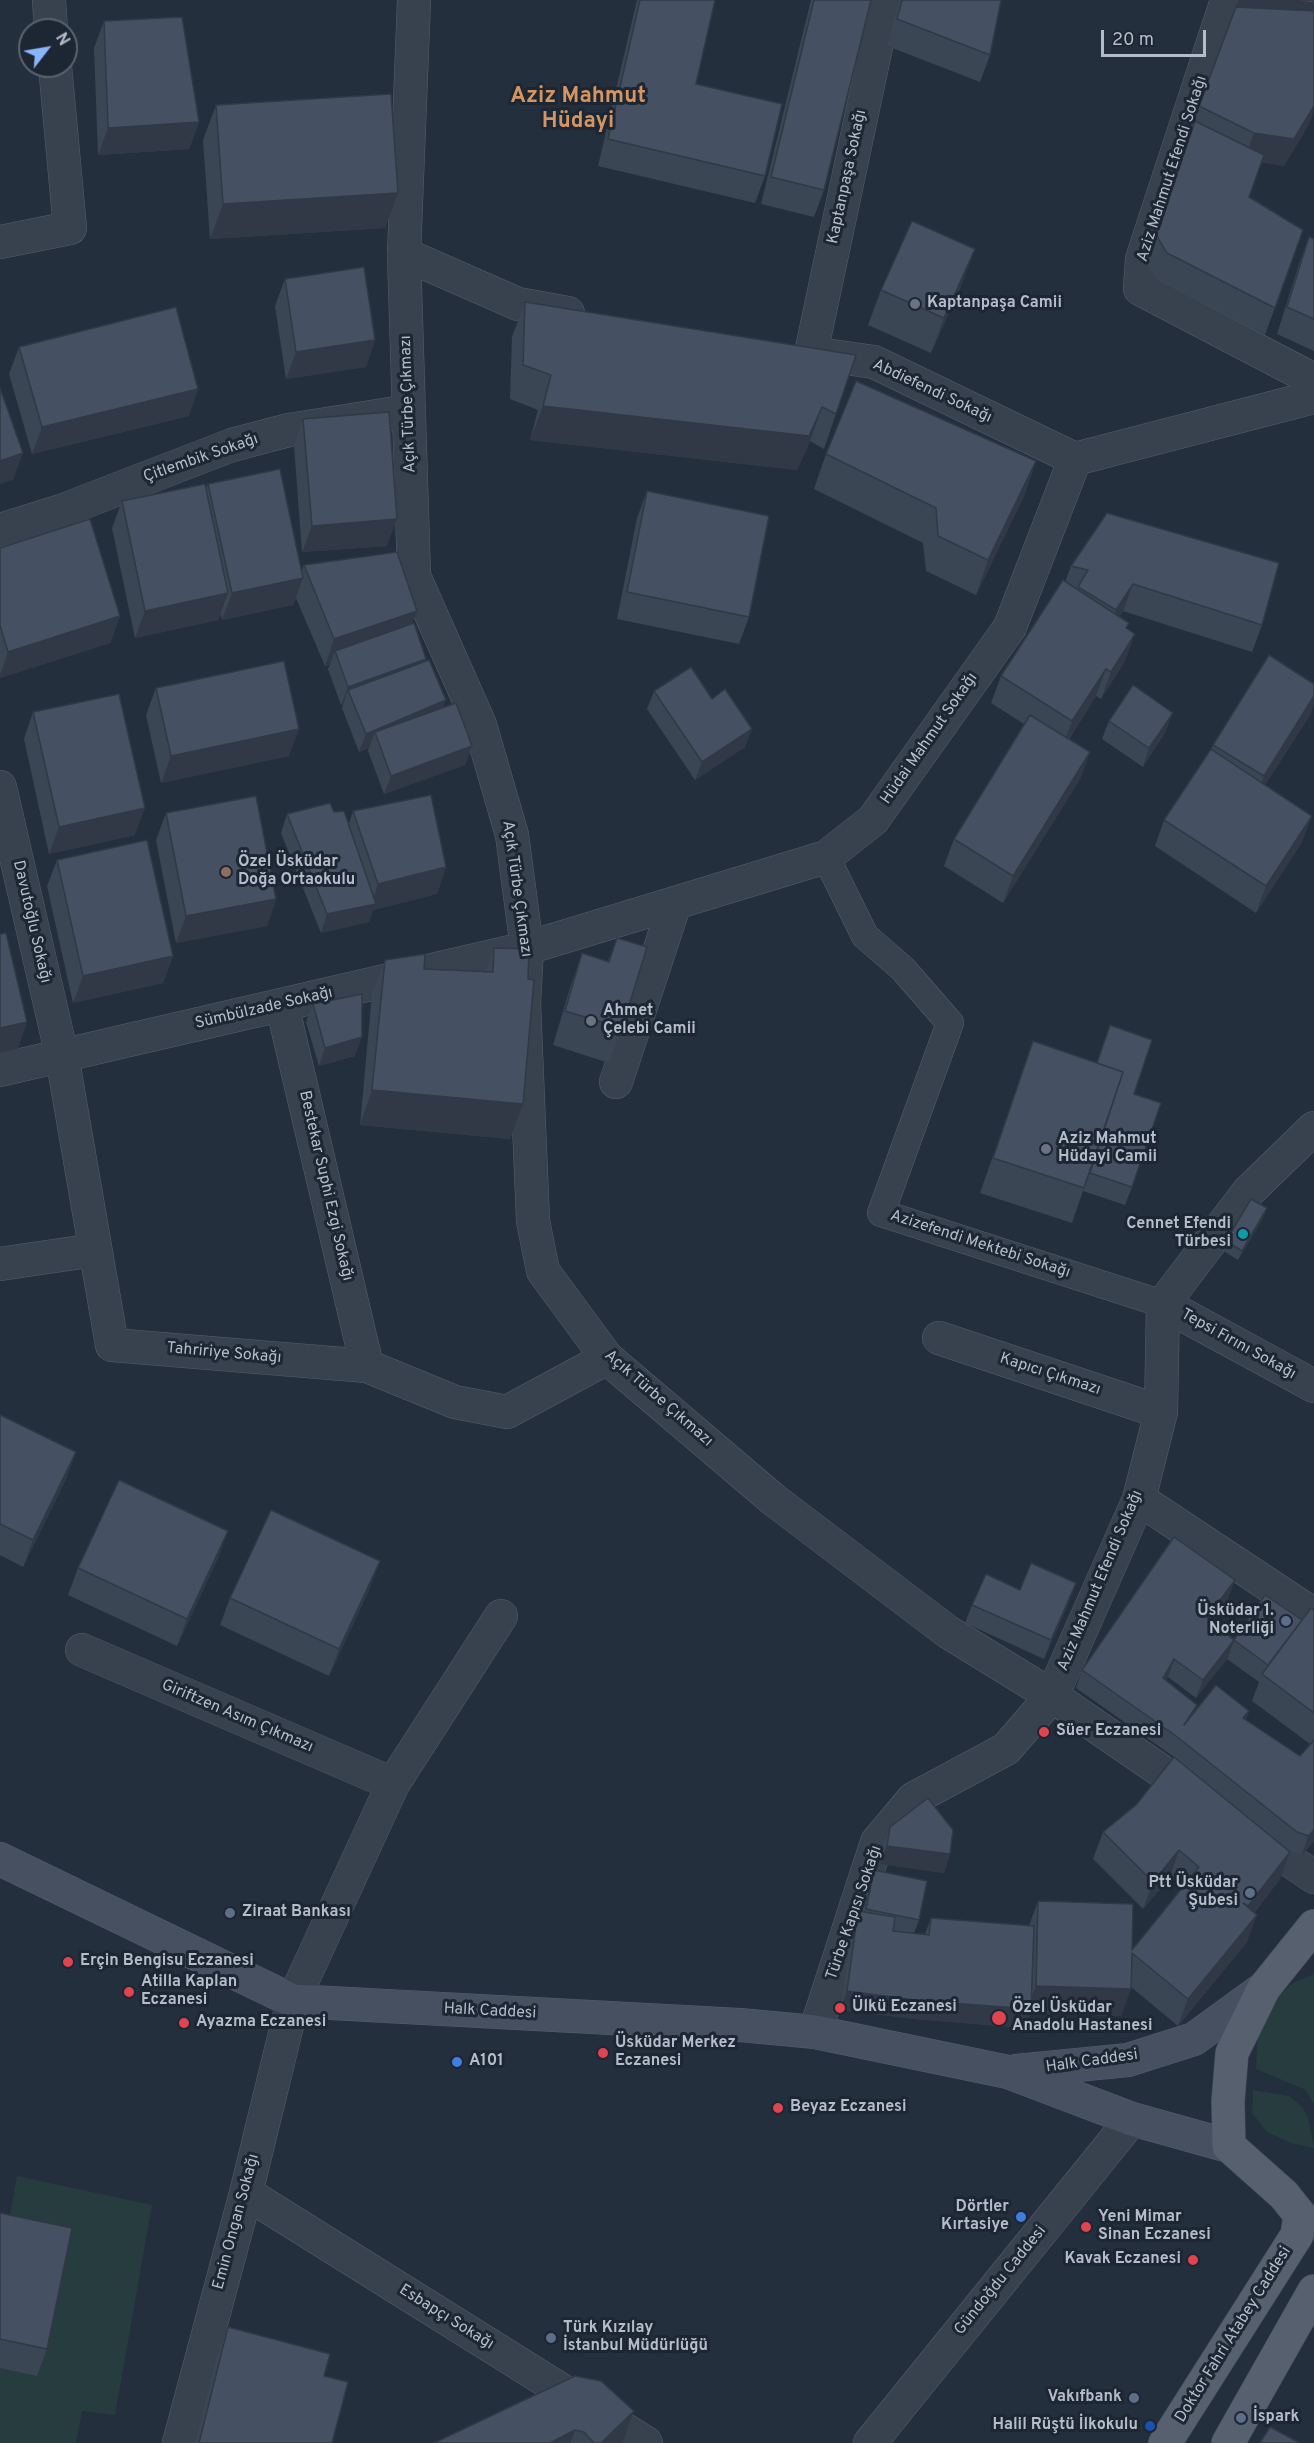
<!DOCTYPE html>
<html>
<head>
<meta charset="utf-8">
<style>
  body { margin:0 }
  #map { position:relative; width:1314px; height:2443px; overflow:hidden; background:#242f3e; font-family:Overpass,sans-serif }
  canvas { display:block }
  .north { position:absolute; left:18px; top:18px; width:60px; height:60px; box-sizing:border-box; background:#1d2633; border:2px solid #59626f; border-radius:50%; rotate:59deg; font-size:16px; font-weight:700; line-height:24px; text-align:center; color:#b4bcc9 }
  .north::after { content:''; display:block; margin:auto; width:21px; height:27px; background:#8ab4f8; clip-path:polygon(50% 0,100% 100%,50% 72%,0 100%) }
  .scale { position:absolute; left:1101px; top:30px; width:105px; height:27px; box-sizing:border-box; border:3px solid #b4bcc9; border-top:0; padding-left:8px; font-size:18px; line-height:21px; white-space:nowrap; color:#b4bcc9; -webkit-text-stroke:4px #1d2633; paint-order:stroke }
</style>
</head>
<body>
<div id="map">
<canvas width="1314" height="2443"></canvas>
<div class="north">N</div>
<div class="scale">20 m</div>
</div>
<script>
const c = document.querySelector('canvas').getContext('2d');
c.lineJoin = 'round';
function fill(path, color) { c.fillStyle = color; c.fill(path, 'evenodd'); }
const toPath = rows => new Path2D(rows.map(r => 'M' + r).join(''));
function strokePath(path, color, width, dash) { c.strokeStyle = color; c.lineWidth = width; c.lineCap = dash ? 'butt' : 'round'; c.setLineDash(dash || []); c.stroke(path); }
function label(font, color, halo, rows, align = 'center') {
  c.font = font + ' Overpass,sans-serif'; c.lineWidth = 6; c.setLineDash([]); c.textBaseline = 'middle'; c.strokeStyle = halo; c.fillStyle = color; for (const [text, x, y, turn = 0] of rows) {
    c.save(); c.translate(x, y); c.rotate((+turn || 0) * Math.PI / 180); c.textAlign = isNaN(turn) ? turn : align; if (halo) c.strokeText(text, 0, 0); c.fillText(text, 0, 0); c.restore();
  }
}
const green = toPath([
  [1314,1974,1314,2104,1306,2090,1256,2069,1258,2032,1274,2000,1293,1983],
  [1253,2090,1289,2096,1302,2107,1308,2117,1314,2148,1291,2143,1267,2132,1252,2113],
  [17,2176,152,2205,115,2415,82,2411,76,2443,0,2443,0,2270]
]);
const pedestrian = toPath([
  [826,857,865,936,903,969,950,1023,881,1213,1163,1304]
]);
const minor = toPath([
  [49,0,51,30],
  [1227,0,1142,259,1140,289,1314,380],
  [0,242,70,228,55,66],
  [404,254,518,304,568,313],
  [811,353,874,362,1075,459,1314,397],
  [811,353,886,0],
  [0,530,61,511,232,445,289,430,409,411],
  [0,787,62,1056,112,1345,367,1366,455,1402,507,1412,607,1358],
  [527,948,826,857,873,820,1010,627,1075,459],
  [282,1005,367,1366],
  [616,1082,675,903],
  [0,1264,95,1250],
  [1163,1304,1314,1386],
  [939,1338,1161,1412],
  [1139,1499,1314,1615],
  [82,1650,393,1784],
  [1052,1696,1199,1797],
  [1251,1834,1314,1877],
  [815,2032,877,1842,913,1799,1006,1749,1052,1696,1139,1499,1161,1412,1163,1304,1248,1192,1314,1128],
  [246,2193,646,2443],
  [179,2443,246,2193,293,2001,393,1784,501,1616]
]);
const tertiary = toPath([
  [414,0,404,254,414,576,480,725,512,835,527,948,524,1003,533,1221,543,1271,607,1358,774,1500,948,1632,1052,1696],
  [0,1070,527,948],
  [870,2443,1132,2119]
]);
const secondary = toPath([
  [0,1859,293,2001,740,2025,815,2032,1008,2072,1132,2119,1229,2146],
  [1016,2071,1128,2060,1194,2039,1264,1988]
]);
const primary = toPath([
  [1165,2443,1297,2235,1300,2215,1284,2195,1229,2146,1228,2101,1232,2053,1264,1988,1314,1926],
  [1228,2443,1314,2291]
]);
const wall = toPath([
  [637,0,715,0,696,84,765,176,755,203,598,166],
  [811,0,871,0,824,190,814,217,761,204],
  [899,0,1001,0,990,55,980,82,887,46],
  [1237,0,1314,0,1309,124,1284,166,1261,162,1249,197,1303,230,1265,335,1157,280,1146,262,1190,134,1189,133,1231,19],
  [104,21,199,122,189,149,98,155,94,48],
  [216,105,398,193,385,228,210,239,203,140],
  [1309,237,1314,239,1314,351,1277,334,1299,264],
  [285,279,375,340,366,367,286,379,275,306],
  [962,284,931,353,868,325,881,290],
  [525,302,856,355,824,449,810,441,797,470,530,440,538,410,510,399,512,337],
  [19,347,189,416,32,454,9,374],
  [303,419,387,546,302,552,294,446],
  [826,454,1036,461,1024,496,976,595,926,571,923,543,814,489],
  [208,484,302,570,304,565,413,623,426,661,443,707,472,746,465,765,384,794,368,751,369,748,359,752,342,708,343,705,341,705,328,669,330,664,325,666,296,598,293,605,222,620,221,614,218,620,135,638,112,528,122,501,206,488],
  [647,491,749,617,739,644,617,619,637,518],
  [1107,513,1262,625,1252,652,1123,611,1119,617,1127,629,1125,661,1101,699,1096,696,1069,739,1090,752,1080,779,1003,903,944,866,954,839,1024,724,991,703,1001,676,1065,582,1071,566],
  [0,548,120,616,110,643,0,678],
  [1314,684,1314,703,1310,715,1265,785,1302,842,1256,913,1155,846,1164,820,1211,749,1213,745],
  [156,688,289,756,161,783,146,715],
  [654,691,712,699,745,747,695,780,647,709],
  [33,712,135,835,49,854,24,739],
  [1109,721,1166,731,1143,767,1102,739],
  [353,811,446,867,437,894,373,910,369,922,321,933,281,833,287,814,334,812,349,824],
  [166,813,276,899,267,926,176,943,156,840],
  [57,860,173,956,163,983,73,1003,47,886],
  [617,938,622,1028,609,1063,553,1045,570,988,582,953,608,961],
  [494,948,523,1104,510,1139,360,1125,372,994,385,960,424,969,485,972],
  [313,1004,355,1056,319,1066,306,1022],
  [1033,1041,1134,1094,1132,1187,1125,1205,1083,1191,1072,1223,980,1193],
  [1263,1218,1238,1260,1222,1250,1226,1241],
  [0,1415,76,1452,66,1479,23,1567,0,1555],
  [228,1531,218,1558,177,1646,68,1595,78,1568],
  [370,1588,329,1676,220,1625,230,1598],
  [1020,1590,1069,1602,1044,1659,965,1623,972,1605],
  [1228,1599,1212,1622,1227,1659,1196,1698,1168,1677,1165,1681,1194,1713,1249,1711,1246,1720,1300,1756,1310,1744,1252,1701,1259,1682,1227,1659,1234,1640,1302,1620,1314,1610,1314,1841,1302,1855,1290,1851,1183,1765,1290,1852,1280,1879,1254,1913,1247,1942,1178,2026,1131,1987,1121,2016,1030,2013,1024,2028,915,2019,840,2010,852,1929,858,1911,862,1911,867,1888,874,1870,919,1920,914,1933,925,1934,931,1918,1029,1926,1038,1901,1132,1950,1182,1888,1170,1877,1143,1909,1093,1859,1103,1832,1136,1805,1174,1757,1076,1688,1082,1670],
  [890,1827,950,1854,944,1873,880,1864,883,1845],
  [0,2213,47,2349,37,2376,0,2368],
  [228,2327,324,2376,332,2443,195,2443,215,2362],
  [634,2411,622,2443,434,2443]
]);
const shadedWall = toPath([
  [1238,0,1285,0,1314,3,1314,31,1230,22],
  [1314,106,1314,111,1309,124,1284,166,1244,160,1254,133],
  [199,122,189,149,98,155,108,128],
  [398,193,385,228,210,239,223,204],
  [975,249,962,284,931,353,944,318],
  [375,340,366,367,286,379,296,352],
  [198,389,189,416,32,454,42,427],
  [543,406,822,407,810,441,797,470,530,440],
  [23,453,13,480,0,484,0,461],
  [1036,461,1024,496,976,595,988,560],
  [397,519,387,546,302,552,312,526],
  [303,578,293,605,222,620,232,593],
  [1133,584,1123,611,1107,637,1116,610],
  [228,593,218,620,135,638,145,611],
  [417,611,407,638,335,651,330,664,325,666,334,639],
  [120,616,110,643,0,678,0,675,8,652],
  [1135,634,1125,661,1101,699,1111,672],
  [426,659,420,677,348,690,343,705,341,705,348,687],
  [1106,669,1096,696,1062,748,1072,721],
  [1314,696,1314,703,1310,715,1254,803,1264,776],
  [446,700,439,719,375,732,369,748,359,752,366,734],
  [1173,713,1166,731,1143,767,1149,748],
  [299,729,289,756,161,783,171,756],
  [752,729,745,747,695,780,702,762],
  [472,746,465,765,384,794,391,776],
  [1090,752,1080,779,1003,903,1013,876],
  [145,808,135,835,49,854,59,827],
  [1312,816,1302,842,1256,913,1266,886],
  [446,867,437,894,373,910,369,922,321,933,327,914,371,905,378,884],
  [276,899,267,926,176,943,186,916],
  [173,956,163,983,73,1003,83,976],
  [27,1022,18,1049,0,1053,0,1028],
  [362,1037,355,1056,319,1066,325,1048],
  [372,1090,523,1104,510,1139,360,1125],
  [1267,1208,1263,1218,1238,1260,1242,1251],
  [76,1452,66,1479,23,1567,33,1540],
  [228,1531,218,1558,177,1646,187,1619],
  [380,1561,370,1588,329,1676,339,1649],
  [1235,1580,1228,1599,1201,1637,1207,1618],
  [1076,1583,1069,1602,1044,1659,1051,1640],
  [1234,1640,1227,1659,1196,1698,1203,1680],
  [1174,1659,1168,1677,1156,1697,1163,1678],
  [1249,1711,1243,1729,1243,1718],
  [1314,1830,1314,1841,1302,1855,1308,1836],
  [887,1846,950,1854,944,1873,880,1864],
  [1179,1850,1170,1877,1143,1909,1153,1882],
  [1290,1852,1280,1879,1238,1933,1248,1906],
  [1257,1915,1247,1942,1178,2026,1188,1999],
  [1036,1986,1131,1989,1121,2016,1030,2013,1024,2028,915,2019,840,2010,847,1991,1027,2009],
  [634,2411,622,2443,601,2443],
  [575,2430,571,2443,550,2443]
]);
const building = toPath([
  [640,0,715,0,696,84,782,104,765,176,608,139,640,0],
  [814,0,871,0,824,190,771,177,814,0],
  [902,0,1001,0,990,55,897,19,902,0],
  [1285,0,1314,0,1314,3,1285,0],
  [1236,7,1314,11,1314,106,1294,139,1254,133,1199,106,1236,7],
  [182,17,199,122,108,128,104,21,182,17],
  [391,94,398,193,223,204,216,105,391,94],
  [1195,121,1264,155,1249,197,1303,230,1275,308,1167,253,1156,235,1195,121],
  [912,221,975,249,944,318,881,290,912,221],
  [1309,237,1314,239,1314,319,1287,307,1309,237],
  [364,267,375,340,296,352,285,279,364,267],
  [525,302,856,355,836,414,822,407,809,436,543,406,551,375,523,365,525,302],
  [176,307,198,389,42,427,19,347,176,307],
  [856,381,1036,461,988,560,938,536,936,508,826,454,856,381],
  [0,388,23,453,0,461,0,388],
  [389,412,397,519,312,526,303,419,389,412],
  [280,469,303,578,232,593,208,484,280,469],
  [205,484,228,593,145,611,122,501,205,484],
  [647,491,769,516,749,617,627,592,647,491],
  [1107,513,1279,563,1262,625,1133,584,1116,610,1078,587,1088,570,1071,566,1107,513],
  [90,519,120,616,8,652,0,625,0,548,90,519],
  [397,552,417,611,334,639,304,565,397,552],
  [1063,580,1129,623,1126,628,1135,634,1111,672,1106,669,1072,721,1001,676,1063,580],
  [414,623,426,659,348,687,335,651,414,623],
  [1269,655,1314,684,1314,696,1264,776,1213,745,1269,655],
  [429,660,446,700,366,734,348,690,429,660],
  [284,661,299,729,171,756,156,688,284,661],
  [691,667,712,699,725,689,752,729,702,762,654,691,691,667],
  [1133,685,1173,713,1149,748,1109,721,1133,685],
  [119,694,145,808,59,827,33,712,119,694],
  [456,703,472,746,391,776,375,732,456,703],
  [1030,715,1090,752,1013,876,954,839,1030,715],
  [1211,749,1312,816,1266,886,1164,820,1211,749],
  [431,795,446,867,378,884,353,811,431,795],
  [256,796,276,899,186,916,166,813,256,796],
  [330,803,334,812,344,811,376,904,327,914,287,814,330,803],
  [147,840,173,956,83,976,57,860,147,840],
  [6,933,27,1022,0,1028,0,934,6,933],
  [617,938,647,947,622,1028,565,1011,582,953,609,962,617,938],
  [494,948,529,949,528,979,534,980,523,1104,372,1090,385,960,425,954,424,969,493,972,494,948],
  [362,994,362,1037,325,1048,313,1004,362,994],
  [1110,1025,1152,1040,1134,1094,1161,1103,1132,1187,1090,1173,1123,1072,1097,1063,1110,1025],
  [1033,1041,1123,1072,1084,1188,993,1158,1033,1041],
  [1251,1199,1267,1208,1242,1251,1226,1241,1251,1199],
  [0,1415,76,1452,33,1540,0,1524,0,1415],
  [119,1480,228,1531,187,1619,78,1568,119,1480],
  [271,1510,380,1561,339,1649,230,1598,271,1510],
  [1174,1537,1235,1580,1207,1618,1234,1640,1203,1680,1174,1659,1163,1678,1197,1705,1184,1725,1216,1685,1249,1711,1243,1718,1300,1756,1314,1740,1314,1830,1308,1836,1297,1832,1176,1736,1082,1670,1174,1537],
  [1031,1563,1076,1583,1051,1640,972,1605,986,1574,1020,1590,1031,1563],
  [1265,1595,1302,1620,1268,1665,1234,1640,1265,1595],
  [1311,1608,1314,1610,1314,1713,1262,1674,1311,1608],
  [1174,1757,1290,1852,1248,1906,1243,1903,1257,1915,1188,1999,1132,1953,1131,1989,1036,1986,1038,1901,1133,1904,1132,1950,1199,1867,1179,1850,1153,1882,1103,1832,1136,1805,1174,1757],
  [928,1798,953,1830,950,1854,887,1846,890,1827,928,1798],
  [874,1870,927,1881,919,1920,866,1909,874,1870],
  [858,1911,895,1917,893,1931,929,1935,931,1918,1034,1926,1031,2009,922,2001,847,1991,858,1911],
  [0,2213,72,2228,47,2349,0,2339,0,2213],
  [228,2327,330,2354,324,2376,348,2382,332,2443,199,2443,228,2327],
  [575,2376,601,2381,634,2411,601,2443,594,2443,584,2432,575,2430,550,2443,434,2443,575,2376],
  [1270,2427,1300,2443,1260,2443,1270,2427]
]);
const markers = [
  [915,304,6,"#6b7280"],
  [226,872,6,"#8d6e63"],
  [591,1021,6,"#6b7280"],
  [1046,1149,6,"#6b7280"],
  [1243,1234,6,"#0f9aa8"],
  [1286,1621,6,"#5c6f8a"],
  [1044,1732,6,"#e0444e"],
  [1250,1893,6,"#5c6f8a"],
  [230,1913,6,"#5c6f8a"],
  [68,1962,6,"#e0444e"],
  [129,1992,6,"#e0444e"],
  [840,2008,6,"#e0444e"],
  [999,2018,8,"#e0444e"],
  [184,2023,6,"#e0444e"],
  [603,2053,6,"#e0444e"],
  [457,2062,6,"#3f7fe0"],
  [778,2108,6,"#e0444e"],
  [1021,2217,6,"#3f7fe0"],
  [1086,2227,6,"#e0444e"],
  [1193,2260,6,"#e0444e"],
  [551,2338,6,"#5c6f8a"],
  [1134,2398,6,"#5c6f8a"],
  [1241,2418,6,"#5c6f8a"],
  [1150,2426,6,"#1a4fb4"]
];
const streetNames = [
  ["Aziz Mahmut Efendi Sokağı",1173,169,-72],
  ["Kaptanpaşa Sokağı",848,177,-78],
  ["Abdiefendi Sokağı",932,392,25],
  ["Açık Türbe Çıkmazı",409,404,-92],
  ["Çitlembik Sokağı",201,459,-19],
  ["Hüdai Mahmut Sokağı",930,739,-55],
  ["Açık Türbe Çıkmazı",516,889,82],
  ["Davutoğlu Sokağı",31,922,77],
  ["Sümbülzade Sokağı",264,1009,-13],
  ["Bestekar Suphi Ezgi Sokağı",325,1186,77],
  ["Azizefendi Mektebi Sokağı",980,1245,18],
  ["Tepsi Fırını Sokağı",1238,1345,29],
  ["Tahririye Sokağı",224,1354,5],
  ["Kapıcı Çıkmazı",1050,1375,18],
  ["Açık Türbe Çıkmazı",658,1399,41],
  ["Aziz Mahmut Efendi Sokağı",1101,1581,-67],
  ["Giriftzen Asım Çıkmazı",237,1717,23],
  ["Türbe Kapısı Sokağı",855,1913,-71],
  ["Halk Caddesi",490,2012,3],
  ["Halk Caddesi",1092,2062,-8],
  ["Emin Ongan Sokağı",237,2222,-75],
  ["Gündoğdu Caddesi",1001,2281,-51],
  ["Esbapçı Sokağı",446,2318,32],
  ["Doktor Fahri Atabey Caddesi",1234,2335,-58]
];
const poiNames = [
  ["Kaptanpaşa Camii",927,304],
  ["Özel Üsküdar",238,863],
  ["Doğa Ortaokulu",238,881],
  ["Ahmet",603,1012],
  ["Çelebi Camii",603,1030],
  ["Aziz Mahmut",1058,1140],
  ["Hüdayi Camii",1058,1158],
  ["Cennet Efendi",1231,1225,"right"],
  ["Türbesi",1231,1243,"right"],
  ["Üsküdar 1.",1274,1612,"right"],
  ["Noterliği",1274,1630,"right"],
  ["Süer Eczanesi",1056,1732],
  ["Ptt Üsküdar",1238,1884,"right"],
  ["Şubesi",1238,1902,"right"],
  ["Ziraat Bankası",242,1913],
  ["Erçin Bengisu Eczanesi",80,1962],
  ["Atilla Kaplan",141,1983],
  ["Eczanesi",141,2001],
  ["Ülkü Eczanesi",852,2008],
  ["Özel Üsküdar",1012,2009],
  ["Anadolu Hastanesi",1012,2027],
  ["Ayazma Eczanesi",196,2023],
  ["Üsküdar Merkez",615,2044],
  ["Eczanesi",615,2062],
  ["A101",469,2062],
  ["Beyaz Eczanesi",790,2108],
  ["Dörtler",1009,2208,"right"],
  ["Kırtasiye",1009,2226,"right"],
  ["Yeni Mimar",1098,2218],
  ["Sinan Eczanesi",1098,2236],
  ["Kavak Eczanesi",1181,2260,"right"],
  ["Türk Kızılay",563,2329],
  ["İstanbul Müdürlüğü",563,2347],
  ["Vakıfbank",1122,2398,"right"],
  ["İspark",1253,2418],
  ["Halil Rüştü İlkokulu",1138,2426,"right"]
];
const districtNames = [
  ["Aziz Mahmut",578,98],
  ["Hüdayi",578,123]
];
fill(green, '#263c3f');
strokePath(pedestrian, '#565f6c', 28);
strokePath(minor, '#565f6c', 34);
strokePath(tertiary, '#565f6c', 34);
strokePath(secondary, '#565f6c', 34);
strokePath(primary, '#414a57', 34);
strokePath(pedestrian, '#38414e', 27);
strokePath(minor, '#38414e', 33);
strokePath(tertiary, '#38414e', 33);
strokePath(secondary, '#465061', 33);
strokePath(primary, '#56606e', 33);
fill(wall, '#3b4654');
fill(shadedWall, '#303945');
fill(building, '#455162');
strokePath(building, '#303945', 1.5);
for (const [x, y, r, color] of markers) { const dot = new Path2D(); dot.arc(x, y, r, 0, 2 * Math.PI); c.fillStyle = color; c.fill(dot); strokePath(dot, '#1d2633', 2); }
label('16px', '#b4bcc9', '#1d2633', streetNames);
label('bold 16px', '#b4bcc9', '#1d2633', poiNames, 'left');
label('bold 22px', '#d59563', '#1d2633', districtNames);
</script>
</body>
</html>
